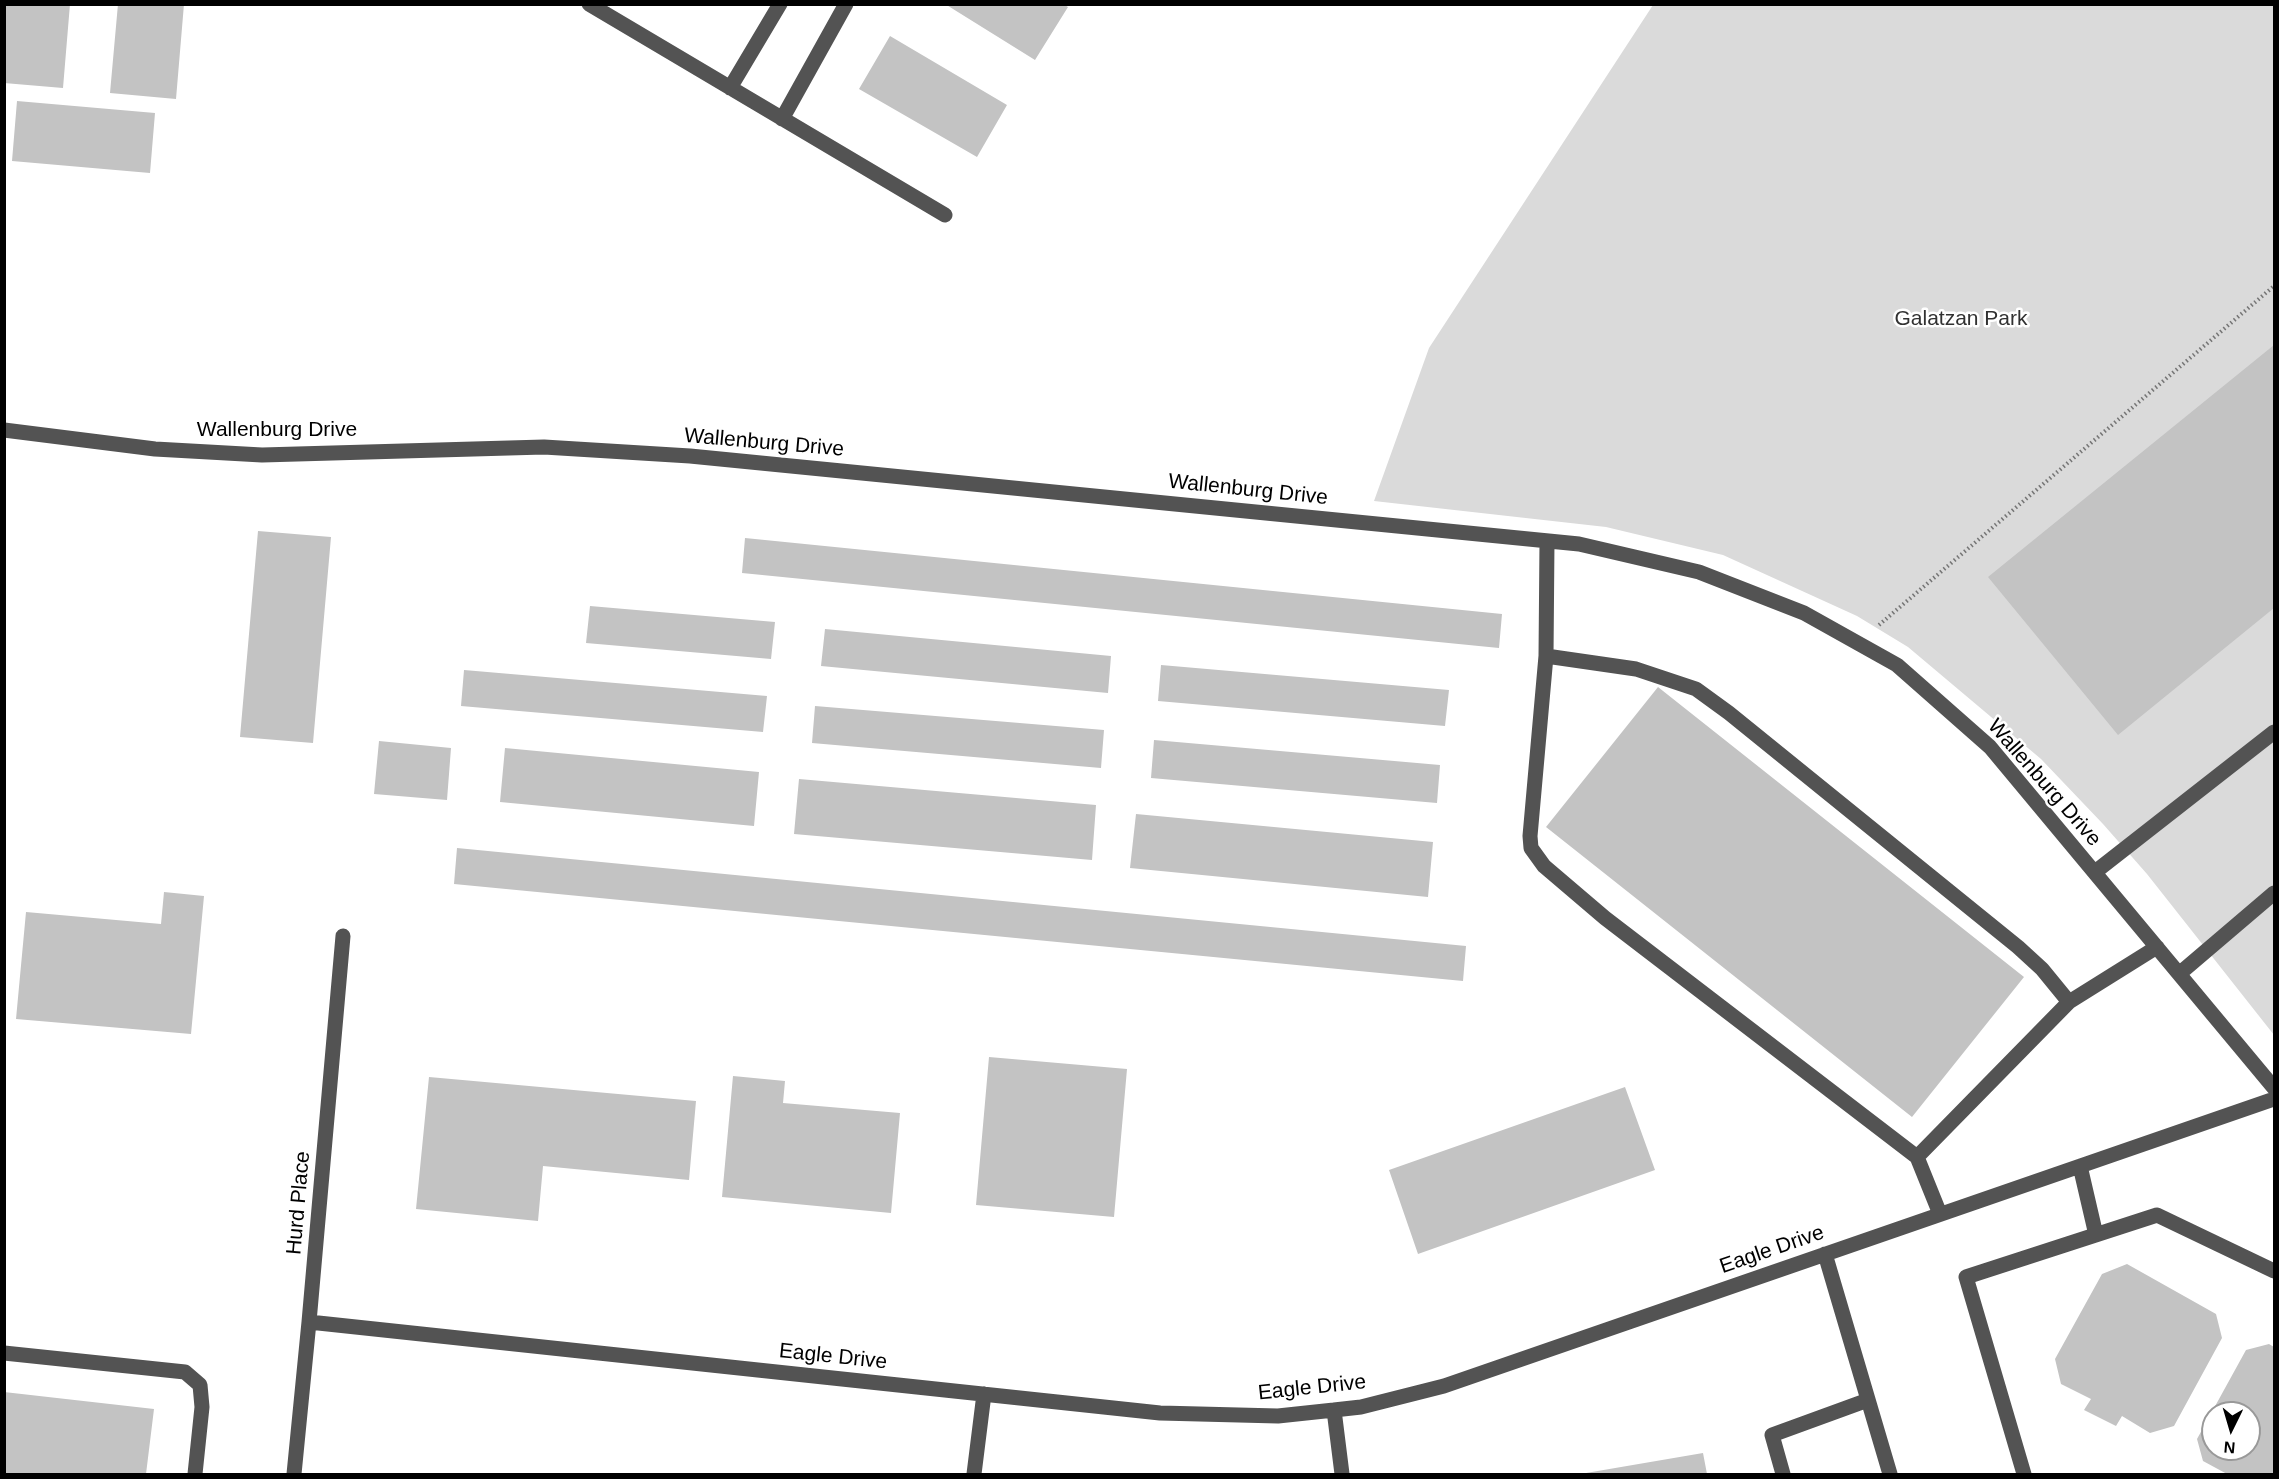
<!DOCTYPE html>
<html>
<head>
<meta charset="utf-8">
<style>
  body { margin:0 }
  #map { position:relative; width:2279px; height:1479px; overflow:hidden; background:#fff; font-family:Arial,sans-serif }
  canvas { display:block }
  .frame { position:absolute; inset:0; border:6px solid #000; pointer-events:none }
  .north { position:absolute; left:2201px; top:1401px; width:60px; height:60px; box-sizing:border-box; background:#fff; border:2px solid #999; border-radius:50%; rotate:185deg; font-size:16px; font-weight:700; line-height:24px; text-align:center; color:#000 }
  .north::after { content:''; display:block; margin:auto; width:21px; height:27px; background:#000; clip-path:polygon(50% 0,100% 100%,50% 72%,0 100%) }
</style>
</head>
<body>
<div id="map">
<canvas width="2279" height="1479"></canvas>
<div class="frame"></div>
<div class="north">N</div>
</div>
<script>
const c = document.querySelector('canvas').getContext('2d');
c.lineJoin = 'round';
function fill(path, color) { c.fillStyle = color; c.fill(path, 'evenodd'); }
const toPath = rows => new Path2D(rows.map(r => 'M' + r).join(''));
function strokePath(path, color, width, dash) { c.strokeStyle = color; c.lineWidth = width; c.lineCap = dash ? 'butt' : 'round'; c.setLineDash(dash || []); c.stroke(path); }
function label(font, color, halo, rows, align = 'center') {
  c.font = font + ' Arial,sans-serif'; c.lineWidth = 5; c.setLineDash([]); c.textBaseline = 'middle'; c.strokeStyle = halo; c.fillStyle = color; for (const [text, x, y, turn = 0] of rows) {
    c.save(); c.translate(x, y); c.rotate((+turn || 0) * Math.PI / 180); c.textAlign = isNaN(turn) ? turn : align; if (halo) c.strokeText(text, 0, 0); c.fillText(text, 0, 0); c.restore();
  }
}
const green = toPath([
  [1653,5,2274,5,2274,1035,2147,874,2103,824,2041,759,1908,647,1857,616,1723,555,1606,527,1374,501,1429,348]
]);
const building = toPath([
  [4,4,70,4,63,88,4,83],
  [118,4,184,4,176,99,110,93],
  [945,4,1063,4,1068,7,1035,60],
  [890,36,1007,105,977,157,859,89],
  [17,101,155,113,150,173,12,161],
  [2274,345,2274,608,2118,735,1988,577],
  [258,531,331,537,313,743,240,737],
  [745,538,1502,614,1499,648,742,573],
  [590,606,775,622,771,659,586,643],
  [825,629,1111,656,1108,693,821,666],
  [1161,665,1449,690,1445,726,1158,701],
  [464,670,767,696,763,732,461,706],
  [1658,687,2024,977,1912,1117,1546,827],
  [815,706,1104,730,1101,768,812,743],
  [1154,740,1440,765,1437,803,1151,778],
  [379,741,451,748,447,800,374,794],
  [505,748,759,772,754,826,500,802],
  [799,779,1096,805,1092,860,794,834],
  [1136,814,1433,842,1428,897,1130,868],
  [457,848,1466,946,1463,981,454,884],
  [164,892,204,896,191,1034,16,1019,26,912,161,924],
  [989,1057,1127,1069,1114,1217,976,1205],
  [733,1076,785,1081,783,1103,900,1113,891,1213,722,1197],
  [429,1077,696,1101,689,1180,543,1166,538,1221,416,1209],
  [1625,1087,1655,1170,1418,1254,1389,1170],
  [2127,1264,2216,1314,2222,1338,2174,1426,2150,1433,2122,1416,2116,1426,2084,1410,2091,1399,2061,1384,2055,1359,2102,1274],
  [2269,1344,2274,1347,2274,1474,2227,1474,2203,1461,2197,1439,2246,1350],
  [2213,1413,2249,1413,2249,1449,2213,1449],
  [4,1392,154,1409,146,1474,4,1474],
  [1703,1453,1707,1474,1586,1474,1586,1473]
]);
const path = toPath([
  [1879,625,2274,286]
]);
const minor = toPath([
  [589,4,945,215],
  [730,88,780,4],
  [782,119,846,4],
  [4,430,155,449,262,455,544,447,690,456,1579,544,1699,572,1804,613,1897,665,1990,747,2274,1088],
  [1547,541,1546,656,1636,669,1696,689,1729,713,2018,947,2042,969,2069,1002,2157,947],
  [1546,656,1530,836,1531,848,1544,866,1605,918,1917,1157],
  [2095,872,2274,732],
  [2179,974,2274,893],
  [2080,1166,2096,1235],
  [1940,1214,1917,1157,2069,1002],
  [1825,1254,1890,1474],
  [309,1322,1160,1413,1278,1416,1334,1410,1361,1407,1444,1386,2274,1099],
  [4,1353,185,1372,200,1385,202,1407,195,1474],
  [1334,1410,1342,1474],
  [294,1474,309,1322,343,936],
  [974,1474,984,1394],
  [1783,1474,1772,1435,1868,1400],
  [2024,1474,1966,1277,2157,1215,2274,1271]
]);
const parkNames = [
  ["Galatzan Park",1961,319]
];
const streetNames = [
  ["Wallenburg Drive",277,430],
  ["Wallenburg Drive",764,443,5],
  ["Wallenburg Drive",1248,490,6],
  ["Wallenburg Drive",2044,783,49],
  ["Hurd Place",299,1203,-85],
  ["Eagle Drive",1772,1250,-19],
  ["Eagle Drive",833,1357,6],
  ["Eagle Drive",1312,1388,-6]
];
fill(green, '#dadada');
fill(building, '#c3c3c3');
strokePath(path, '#757575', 4, [1.5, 3]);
strokePath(minor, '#535353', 15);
label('21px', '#313131', '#fff', parkNames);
label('21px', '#000', '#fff', streetNames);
</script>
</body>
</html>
